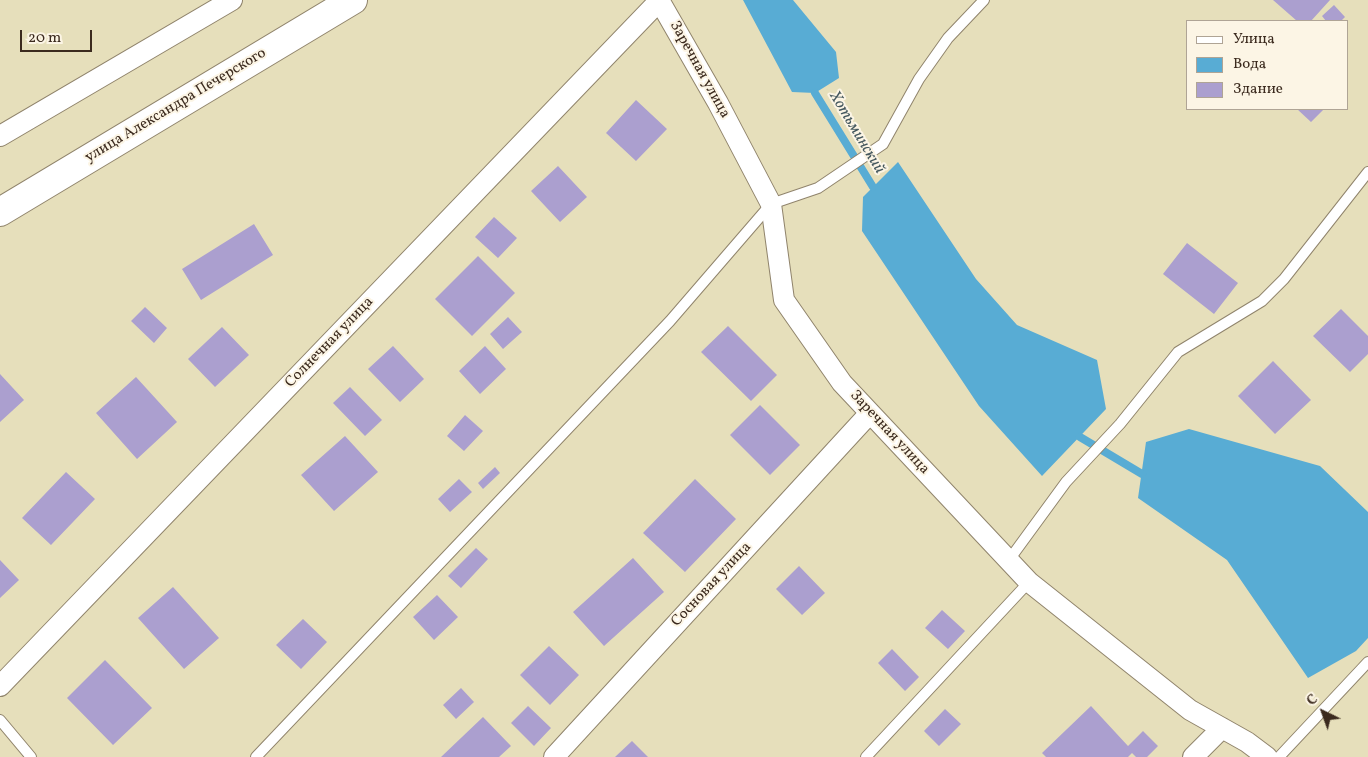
<!DOCTYPE html>
<html>
<head>
<meta charset="utf-8">
<style>
  body { margin:0 }
  #map { position:relative; width:1368px; height:757px; overflow:hidden; background:#e6dfbb; font-family:Vollkorn,serif }
  canvas { display:block }
  .legend { position:absolute; left:1186px; top:20px; width:162px; height:90px; box-sizing:border-box; background:#fcf5e5; border:1px solid #afa495; margin:0; padding:6px 9px; list-style:none; font-size:15px; color:#3b2a1e }
  .legend li { display:flex; align-items:center; gap:10px; height:25px }
  .legend b { width:25px; border:1px solid #afa495 }
  .north { position:absolute; left:1298px; top:687px; width:50px; height:50px; -webkit-text-stroke:4px #fcf5e5; paint-order:stroke; rotate:318deg; font-size:14px; font-weight:700; line-height:20px; text-align:center; color:#3b2a1e }
  .north::after { content:''; display:block; margin:auto; width:18px; height:22px; background:#3b2a1e; clip-path:polygon(50% 0,100% 100%,50% 72%,0 100%) }
  .scale { position:absolute; left:20px; top:30px; width:72px; height:22px; box-sizing:border-box; border:2px solid #3b2a1e; border-top:0; padding-left:6px; font-size:15px; line-height:18px; white-space:nowrap; color:#3b2a1e; -webkit-text-stroke:4px #fcf5e5; paint-order:stroke }
</style>
</head>
<body>
<div id="map">
<canvas width="1368" height="757"></canvas>
<ul class="legend">
<li><b style="height:6px;background:#fff"></b>Улица</li>
<li><b style="height:14px;background:#58acd4"></b>Вода</li>
<li><b style="height:14px;background:#ab9fcf"></b>Здание</li>
</ul>
<div class="north">С</div>
<div class="scale">20 m</div>
</div>
<script>
const c = document.querySelector('canvas').getContext('2d');
c.lineJoin = 'round';
function fill(path, color) { c.fillStyle = color; c.fill(path, 'evenodd'); }
const toPath = rows => new Path2D(rows.map(r => 'M' + r).join(''));
function strokePath(path, color, width, dash) { c.strokeStyle = color; c.lineWidth = width; c.lineCap = dash ? 'butt' : 'round'; c.setLineDash(dash || []); c.stroke(path); }
function label(font, color, halo, rows, align = 'center') {
  c.font = font + ' Vollkorn,serif'; c.lineWidth = 4; c.setLineDash([]); c.textBaseline = 'middle'; c.strokeStyle = halo; c.fillStyle = color; for (const [text, x, y, turn = 0] of rows) {
    c.save(); c.translate(x, y); c.rotate((+turn || 0) * Math.PI / 180); c.textAlign = isNaN(turn) ? turn : align; if (halo) c.strokeText(text, 0, 0); c.fillText(text, 0, 0); c.restore();
  }
}
const water = toPath([
  [743,0,793,0,836,52,839,78,815,93,792,92],
  [898,162,976,279,1017,325,1097,360,1106,409,1042,476,979,406,862,231,863,197],
  [1189,429,1320,466,1368,512,1368,638,1356,651,1308,678,1227,560,1138,498,1146,442]
]);
const stream = toPath([
  [815,93,873,187],
  [1080,437,1142,474]
]);
const building = toPath([
  [1273,0,1330,0,1311,21,1297,21],
  [1334,5,1345,17,1341,21,1326,21,1322,16],
  [636,100,667,129,636,161,606,133],
  [1297,109,1324,109,1311,122],
  [558,166,587,197,560,222,531,191],
  [494,217,517,238,498,258,475,237],
  [254,224,273,255,201,300,182,269],
  [1187,243,1238,283,1214,314,1163,274],
  [478,256,515,293,472,336,435,299],
  [145,307,167,328,154,343,131,321],
  [1341,309,1368,336,1368,354,1350,372,1313,336],
  [508,317,522,332,503,349,490,334],
  [728,326,777,375,751,401,701,352],
  [222,327,249,355,215,387,188,359],
  [393,346,424,379,400,402,368,369],
  [485,346,506,369,480,394,459,371],
  [1273,361,1311,400,1275,434,1238,396],
  [0,374,24,400,0,422],
  [136,377,177,422,137,459,96,413],
  [350,387,382,420,365,436,333,403],
  [760,405,800,445,770,475,730,435],
  [465,415,483,431,464,451,447,436],
  [345,436,378,472,334,511,301,475],
  [495,467,500,473,483,489,478,483],
  [66,472,95,499,51,545,22,518],
  [459,479,472,492,450,512,438,499],
  [695,479,736,519,685,572,643,533],
  [476,548,488,559,461,588,448,576],
  [633,558,664,592,604,646,573,612],
  [0,560,19,580,0,598],
  [799,566,825,593,802,615,776,589],
  [173,587,219,638,184,669,138,618],
  [437,595,458,617,434,640,413,617],
  [942,610,965,631,948,649,925,628],
  [303,619,327,642,301,669,276,645],
  [549,646,579,675,550,705,520,675],
  [892,649,919,677,905,691,878,663],
  [105,660,152,708,113,745,67,698],
  [461,688,474,702,456,719,443,705],
  [528,706,551,728,534,746,511,723],
  [1091,706,1128,746,1143,731,1158,746,1147,757,1136,757,1132,753,1128,757,1046,757,1042,753],
  [945,709,961,724,939,746,924,731],
  [483,717,511,746,499,757,441,757],
  [632,741,648,757,615,757]
]);
const service = toPath([
  [1009,560,1066,482,1120,424,1178,352,1262,301,1284,279,1368,172],
  [0,720,31,757],
  [256,757,670,321,771,204,818,188,883,144,919,79,948,38,984,0],
  [866,757,1029,582],
  [1279,757,1368,662]
]);
const minor = toPath([
  [659,0,718,103,771,204,784,300,842,383,1029,582,1190,710,1247,742,1267,757],
  [0,136,232,0],
  [0,686,660,0],
  [554,757,870,413],
  [1193,757,1222,728]
]);
const secondary = toPath([
  [0,212,353,0]
]);
const streetNames = [
  ["Заречная улица",699,70,61],
  ["улица Александра Печерского",176,106,-31],
  ["Солнечная улица",330,343,-46],
  ["Заречная улица",889,433,47],
  ["Сосновая улица",712,585,-47]
];
const waterNames = [
  ["Хотьминский",856,133,59]
];
fill(water, '#58acd4');
strokePath(stream, '#58acd4', 8);
fill(building, '#ab9fcf');
strokePath(service, '#90846c', 12);
strokePath(minor, '#90846c', 22);
strokePath(secondary, '#90846c', 30);
strokePath(service, '#fff', 10);
strokePath(minor, '#fff', 20);
strokePath(secondary, '#fff', 28);
label('15px', '#3b2a1e', '#fcf5e5', streetNames);
label('italic 16px', '#45585e', '#fcf5e5', waterNames);
</script>
</body>
</html>
